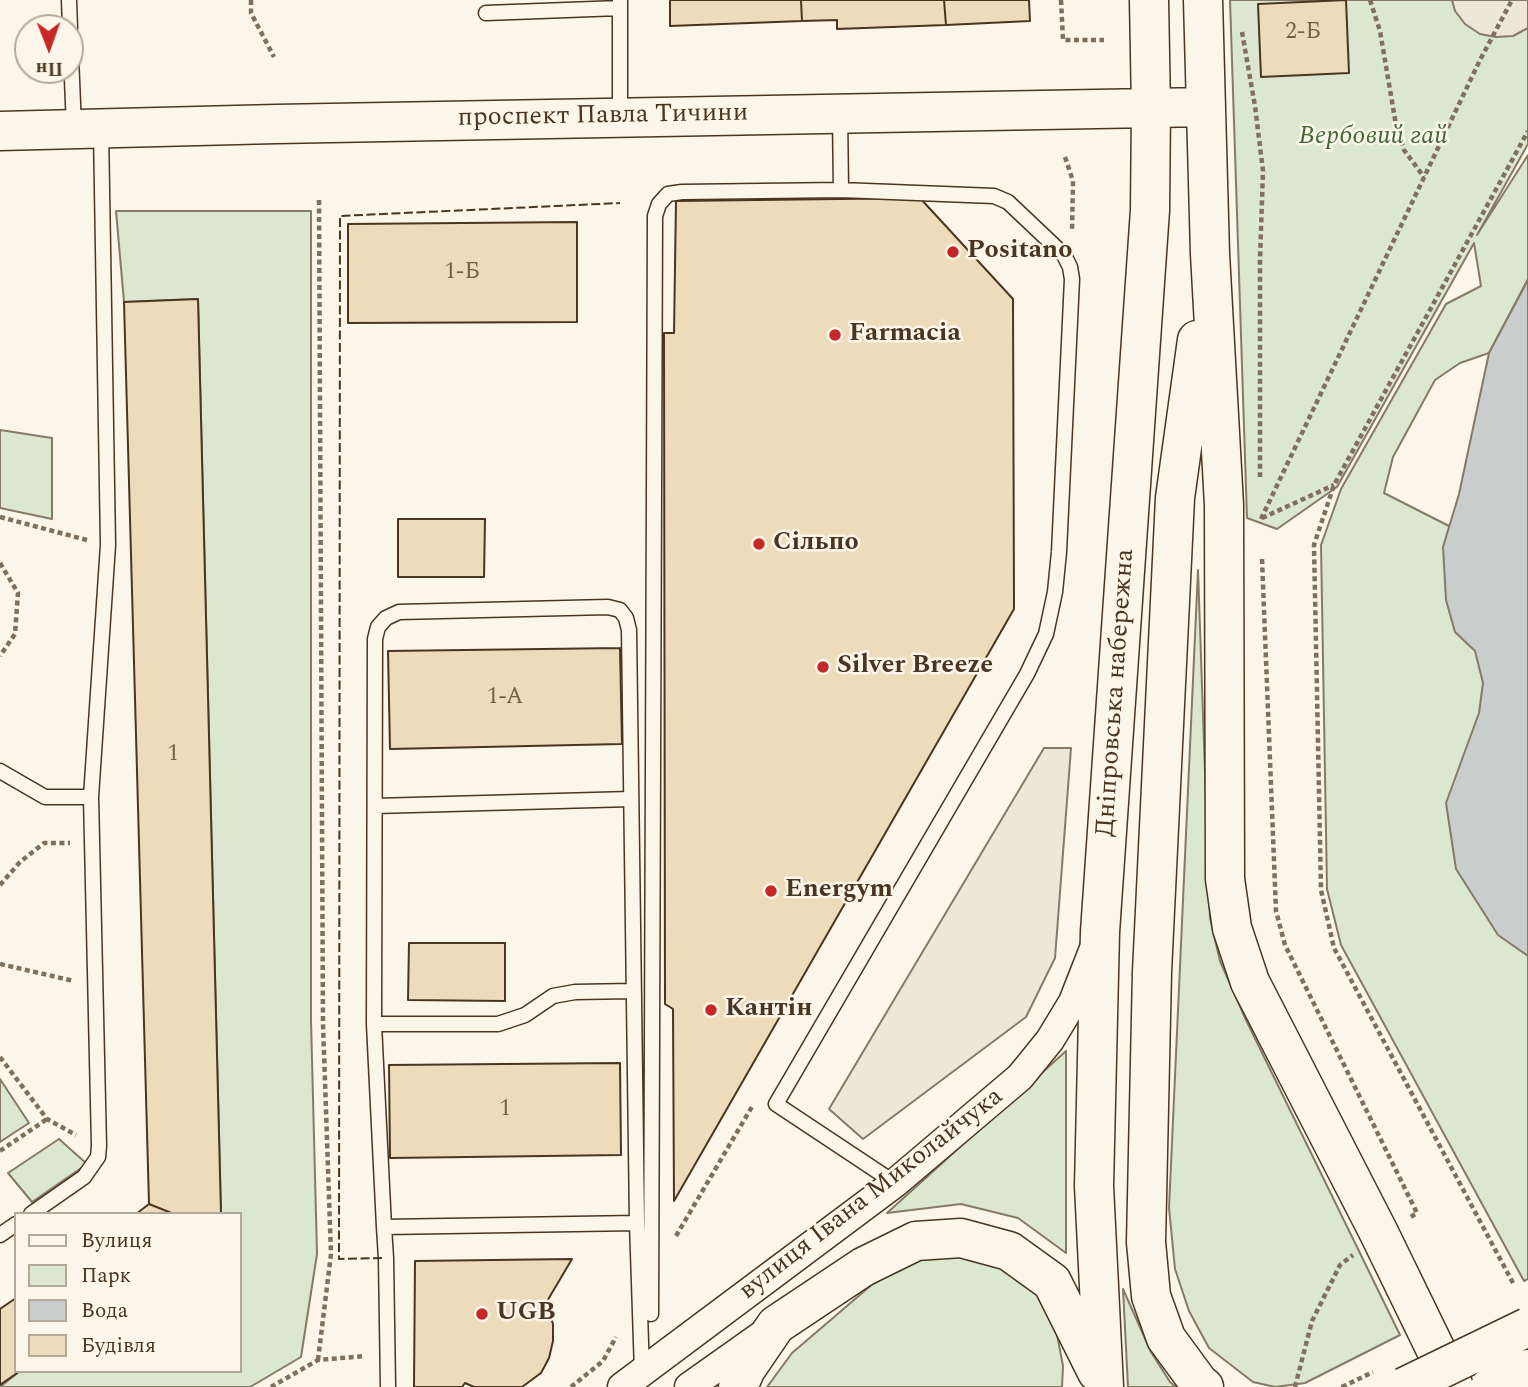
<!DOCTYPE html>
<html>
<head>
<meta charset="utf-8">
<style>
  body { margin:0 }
  #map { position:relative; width:1528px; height:1387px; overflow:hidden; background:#fbf6e9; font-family:Spectral,serif }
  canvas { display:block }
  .legend { position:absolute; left:14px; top:1212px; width:228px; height:161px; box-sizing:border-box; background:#fbf6e9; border:2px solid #b4a999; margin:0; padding:9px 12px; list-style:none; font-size:21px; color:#4a3520 }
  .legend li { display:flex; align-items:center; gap:14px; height:35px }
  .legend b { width:35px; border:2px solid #b4a999 }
  .north { position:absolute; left:14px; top:14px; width:70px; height:70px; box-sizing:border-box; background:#fbf6e9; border:2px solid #b4a999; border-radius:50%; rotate:179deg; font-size:19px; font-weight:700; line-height:28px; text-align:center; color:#4a3520 }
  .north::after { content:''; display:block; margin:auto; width:24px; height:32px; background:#c62828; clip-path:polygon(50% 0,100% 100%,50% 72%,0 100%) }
</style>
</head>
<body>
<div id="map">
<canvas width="1528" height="1387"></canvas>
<ul class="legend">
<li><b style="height:9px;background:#fbf6e9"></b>Вулиця</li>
<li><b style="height:19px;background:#dce7d0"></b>Парк</li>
<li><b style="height:19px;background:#c9cecd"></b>Вода</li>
<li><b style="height:19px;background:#ecdcbc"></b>Будівля</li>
</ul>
<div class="north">Пн</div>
</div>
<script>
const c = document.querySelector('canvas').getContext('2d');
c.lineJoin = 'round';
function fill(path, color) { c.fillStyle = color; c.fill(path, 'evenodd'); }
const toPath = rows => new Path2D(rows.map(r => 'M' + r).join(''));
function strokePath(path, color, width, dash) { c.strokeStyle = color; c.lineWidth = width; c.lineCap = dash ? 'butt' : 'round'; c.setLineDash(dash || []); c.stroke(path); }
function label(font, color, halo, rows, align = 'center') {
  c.font = font + ' Spectral,serif'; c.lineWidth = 5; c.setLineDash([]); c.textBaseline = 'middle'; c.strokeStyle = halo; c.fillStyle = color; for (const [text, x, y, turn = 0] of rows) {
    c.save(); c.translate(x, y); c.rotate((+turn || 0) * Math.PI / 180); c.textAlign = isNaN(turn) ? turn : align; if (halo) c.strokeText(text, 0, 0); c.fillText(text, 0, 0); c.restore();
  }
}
const green = toPath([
  [1230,0,1528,0,1528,144,1477,235,1528,155,1528,279,1489,353,1460,363,1435,380,1393,457,1384,493,1449,526,1528,528,1528,1279,1524,1281,1341,945,1327,889,1321,545,1341,489,1446,304,1481,286,1474,243,1337,487,1277,529,1247,518,1230,0],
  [116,211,311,211,311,1020,317,1254,301,1357,250,1387,0,1387,20,1371,240,1371,240,1214,221,1214,198,299,124,302,116,211],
  [0,430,52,438,52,519,0,508,0,430],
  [1198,570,1210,918,1220,961,1246,1020,1400,1335,1305,1383,1275,1387,1253,1382,1209,1348,1189,1311,1175,1269,1169,1208,1198,570],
  [1066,1051,1066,1253,1018,1218,961,1204,887,1213,1066,1051],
  [0,1079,29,1123,0,1142,0,1079],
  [59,1139,87,1164,32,1202,8,1173,59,1139],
  [942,1253,980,1258,1019,1274,1045,1300,1056,1329,1063,1366,1062,1387,767,1387,792,1353,889,1270,942,1253],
  [1123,1289,1151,1352,1170,1382,1176,1387,1128,1387,1123,1289]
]);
const parking = toPath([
  [1452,0,1528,0,1528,28,1513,36,1496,37,1480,34,1465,24,1455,11,1452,0],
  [1044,748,1071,748,1055,958,1026,1017,863,1139,829,1109,1044,748]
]);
const water = toPath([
  [1528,280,1528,956,1498,935,1456,869,1446,803,1479,713,1483,683,1475,651,1455,632,1446,600,1443,547,1459,494,1489,353,1528,280]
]);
const building = toPath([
  [670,0,801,0,802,21,670,26,670,0],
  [801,0,944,0,946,25,837,29,837,20,802,21,801,0],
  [944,0,1029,0,1030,21,946,25,944,0],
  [1346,0,1349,73,1261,77,1258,4,1346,0],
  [920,198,1013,299,1014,609,674,1201,673,1009,665,1004,664,333,674,333,676,201,920,198],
  [577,222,577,322,348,323,348,224,577,222],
  [198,299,221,1214,174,1214,149,1204,124,302,198,299],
  [398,519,485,519,484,577,398,577,398,519],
  [620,648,622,744,390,749,388,651,620,648],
  [409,943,505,943,505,1001,408,1000,409,943],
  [620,1063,621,1155,390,1158,389,1065,620,1063],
  [149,1204,174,1214,136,1214,149,1204],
  [572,1259,546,1303,553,1324,553,1341,549,1358,541,1373,522,1387,474,1387,465,1383,462,1387,414,1387,415,1261,572,1259],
  [16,1298,16,1371,20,1371,0,1385,0,1309,16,1298]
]);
const path = toPath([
  [251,0,251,13,274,57],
  [1061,0,1063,40,1104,40],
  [1370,0,1380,31,1396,125,1404,150,1424,177],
  [1242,32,1255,106,1263,171,1260,259,1260,477],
  [1065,157,1073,181,1072,232],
  [0,517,87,540],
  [1262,518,1334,485],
  [1261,519,1480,60,1512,0],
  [1262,559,1276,911,1285,945,1417,1213,1409,1218],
  [0,563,18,593,15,634,0,656],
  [0,885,20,862,44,843,70,843],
  [0,964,74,981],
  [0,1057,47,1119,76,1135],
  [0,1151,47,1119],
  [676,1236,753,1105],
  [1513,1283,1334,948,1321,890,1314,545,1334,485,1528,131],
  [318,1360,331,1254,323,1024,319,199],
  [271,1387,318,1360,365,1356],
  [571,1387,603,1361,616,1337],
  [1295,1387,1312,1321,1340,1265,1353,1255],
  [1341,1387,1342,1387]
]);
const lane = toPath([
  [69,0,70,28],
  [620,0,620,116],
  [486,13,620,8],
  [70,33,74,127],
  [840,114,841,190],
  [0,771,45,797,91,797],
  [375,806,631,799],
  [374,1024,498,1024,525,1015,553,996,575,992,633,991],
  [31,1214,84,1177,98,1157,99,1146,91,797,108,545,101,130],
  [637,1223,642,1372],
  [384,1227,637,1223,629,630,626,618,620,610,608,607,399,612,386,618,378,627,375,639,374,1024,384,1227,386,1258,388,1387],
  [0,1235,16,1224],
  [651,1314,655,216,659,204,668,194,682,192,841,190,994,196,1008,202,1064,255,1070,267,1072,279,1059,552,1055,592,1046,634,1027,674,776,1104,895,1183]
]);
const street = toPath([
  [622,1387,895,1183,1020,1077,1050,1040,1073,1002,1093,951],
  [689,1387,761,1336]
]);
const secondary = toPath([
  [1203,0,1210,254,1224,505,1225,879,1232,928,1250,982,1379,1233,1454,1387],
  [0,131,276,124,1206,107],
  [1197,340,1175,498,1152,972,1146,1242,1151,1296,1166,1338,1199,1383,1204,1387],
  [738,1387,746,1369,776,1325,863,1267,916,1241,961,1238,1009,1251,1052,1282,1097,1372],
  [1104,1387,1094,1186,1100,932,1150,210,1151,108,1149,0]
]);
const pathBridge = toPath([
  [1342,1387,1373,1372]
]);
const highwayBridge = toPath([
  [1404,1387,1528,1327],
  [1490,1387,1528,1369]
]);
const fence = toPath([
  [382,1258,339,1259,340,216,620,203]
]);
const markers = [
  [953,252,7,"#c62828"],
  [835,335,7,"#c62828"],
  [759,544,7,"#c62828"],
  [823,667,7,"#c62828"],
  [771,891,7,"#c62828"],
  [711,1010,7,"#c62828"],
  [482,1314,7,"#c62828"]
];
const numberNames = [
  ["2-Б",1303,33],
  ["1-Б",462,273],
  ["1-А",505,698],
  ["1",173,755],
  ["1",505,1110]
];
const streetNames = [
  ["проспект Павла Тичини",603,117,-1],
  ["Дніпровська набережна",1117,693,-86],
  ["вулиця Івана Миколайчука",872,1195,-38]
];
const parkNames = [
  ["Вербовий гай",1373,138]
];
const poiNames = [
  ["Positano",967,252],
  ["Farmacia",849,335],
  ["Сільпо",773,544],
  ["Silver Breeze",837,667],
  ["Energym",785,891],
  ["Кантін",725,1010],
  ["UGB",496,1314]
];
fill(green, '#dce7d0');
strokePath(green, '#887966', 2);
fill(parking, '#ede7d9');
strokePath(parking, '#887966', 2);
fill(water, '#c9cecd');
strokePath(water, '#887966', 2);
fill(building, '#ecdcbc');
strokePath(building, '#4a3520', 2);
strokePath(lane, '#4a3520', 17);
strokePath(street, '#4a3520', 31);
strokePath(secondary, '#4a3520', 41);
strokePath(path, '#7f6f5c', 4.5, [5, 3.5]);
strokePath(lane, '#fbf6e9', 14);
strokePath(street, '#fbf6e9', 28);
strokePath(secondary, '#fbf6e9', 38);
strokePath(highwayBridge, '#4a3520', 41, []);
strokePath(pathBridge, '#7f6f5c', 4.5, [5, 3.5]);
strokePath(highwayBridge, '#fbf6e9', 38);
strokePath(fence, '#4a3520', 2, [9, 3.5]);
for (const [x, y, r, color] of markers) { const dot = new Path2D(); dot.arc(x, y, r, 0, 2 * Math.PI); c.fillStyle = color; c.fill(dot); strokePath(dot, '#fbf6e9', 2.5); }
label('23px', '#725f47', null, numberNames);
label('26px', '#4a3520', '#fbf6e9', streetNames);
label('italic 26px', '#436837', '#fbf6e9', parkNames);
label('bold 26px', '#4a3520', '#fbf6e9', poiNames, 'left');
</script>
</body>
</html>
